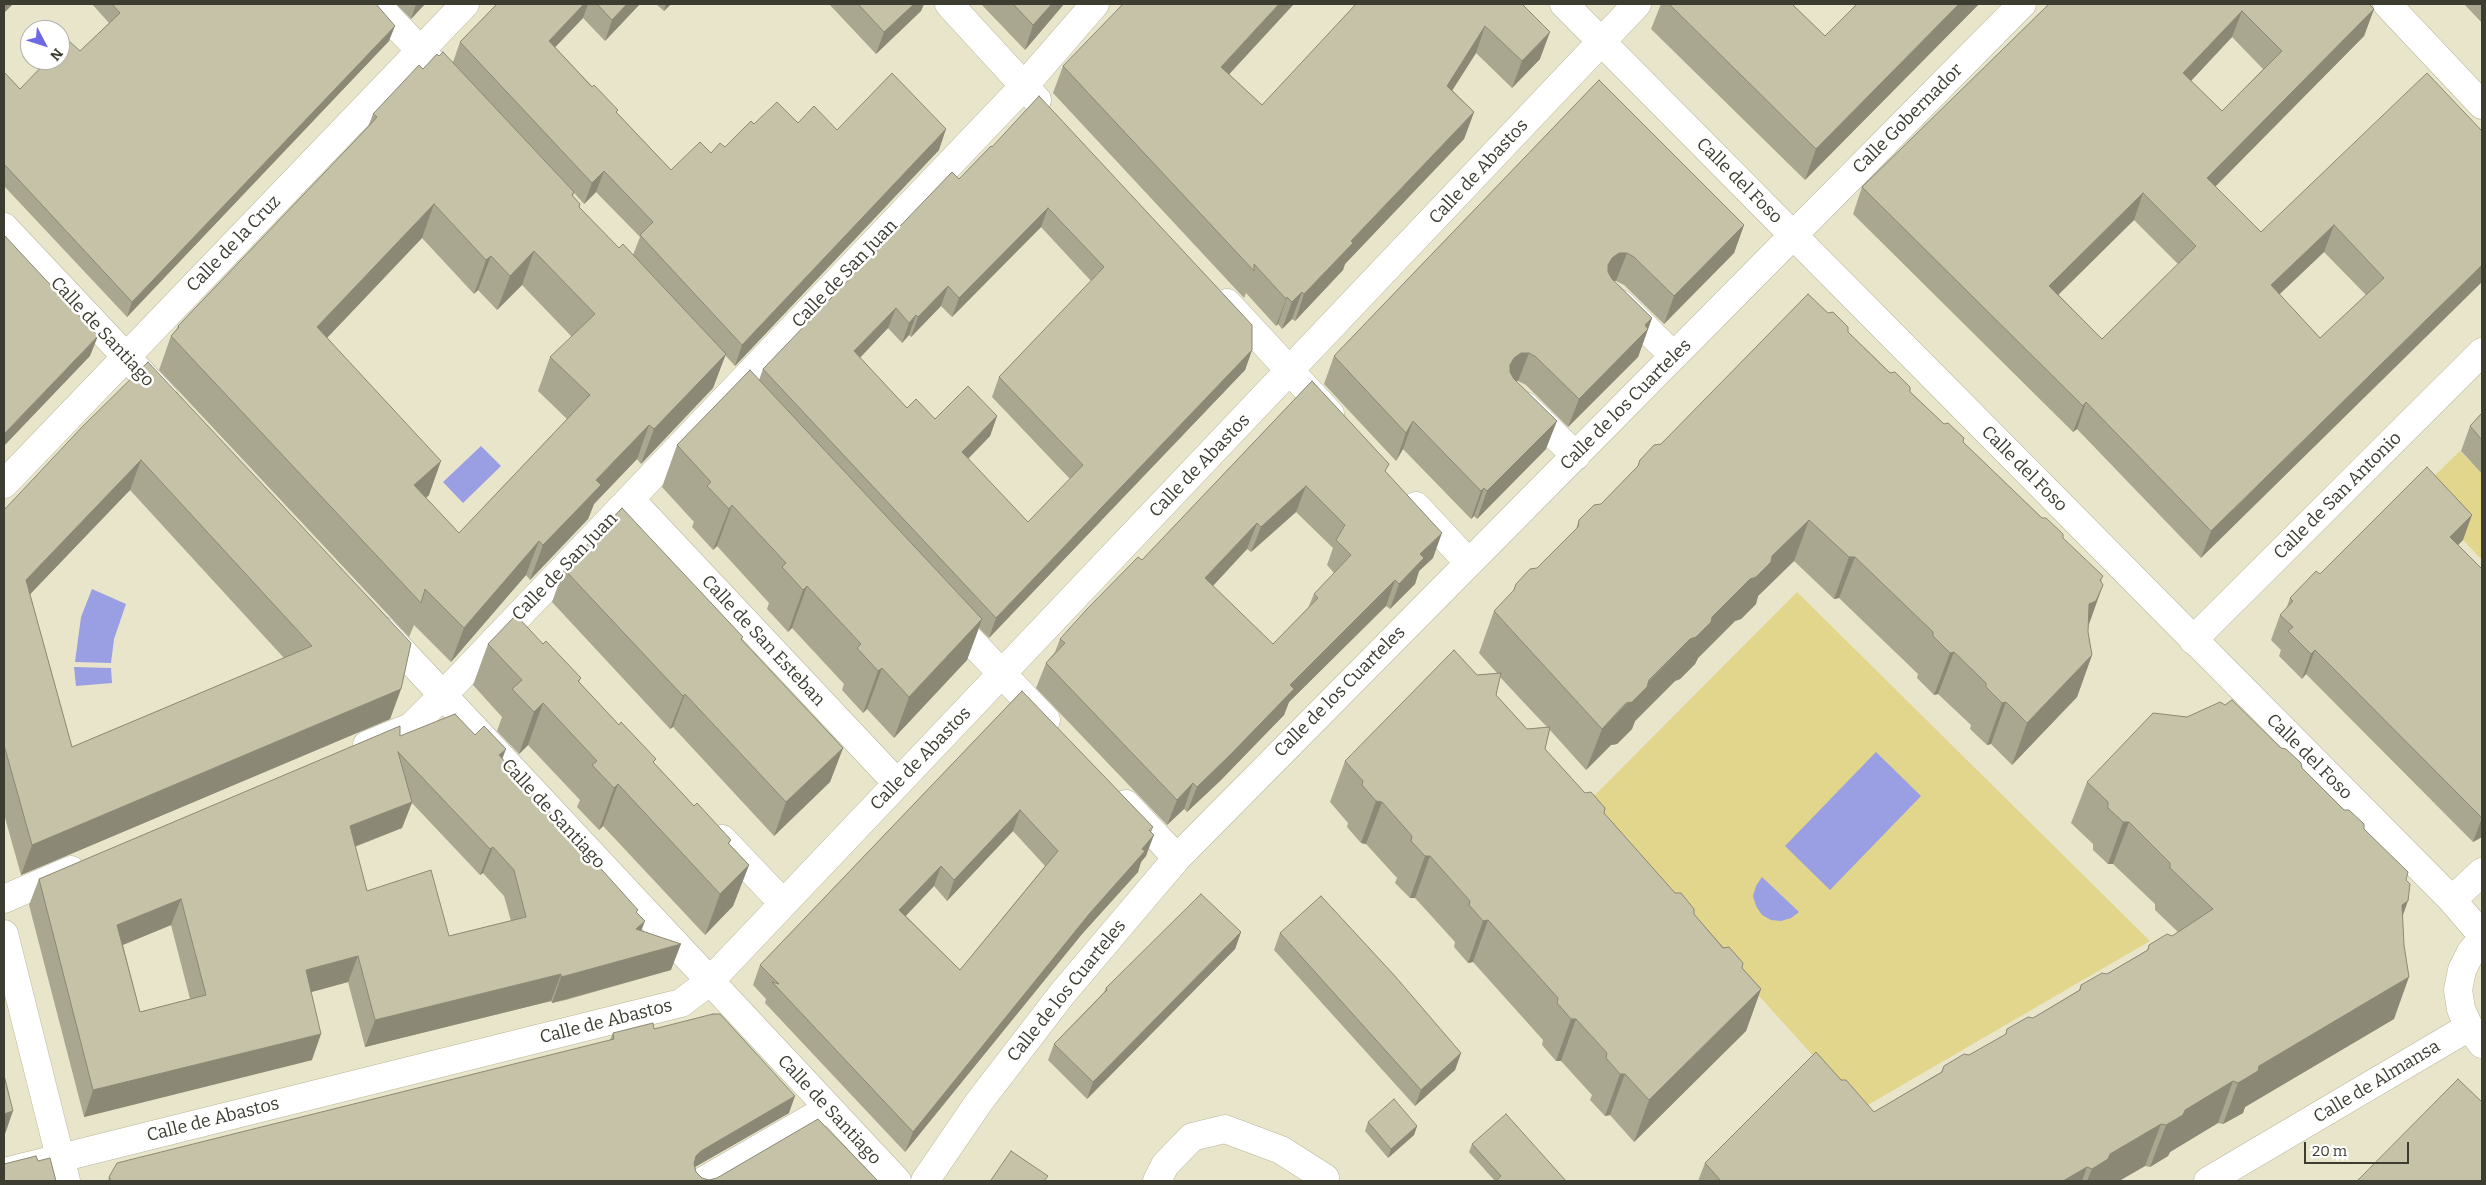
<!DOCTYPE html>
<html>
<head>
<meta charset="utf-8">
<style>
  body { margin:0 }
  #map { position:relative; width:2486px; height:1185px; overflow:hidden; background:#e9e5ca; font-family:Bitter,serif }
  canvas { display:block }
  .frame { position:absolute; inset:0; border:5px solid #3d3c31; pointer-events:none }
  .north { position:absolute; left:20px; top:20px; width:50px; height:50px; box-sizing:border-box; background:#fff; border:1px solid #b1b1ad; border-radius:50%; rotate:130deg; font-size:14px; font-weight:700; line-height:20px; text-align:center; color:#3d3c31 }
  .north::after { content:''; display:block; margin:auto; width:18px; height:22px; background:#6e69e3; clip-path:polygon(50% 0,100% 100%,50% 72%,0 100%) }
  .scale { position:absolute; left:2304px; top:1142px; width:105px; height:22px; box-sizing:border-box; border:2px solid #3d3c31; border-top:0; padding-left:6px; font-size:15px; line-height:18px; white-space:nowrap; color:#3d3c31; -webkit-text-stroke:4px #fff; paint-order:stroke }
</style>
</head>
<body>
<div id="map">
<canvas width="2486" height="1185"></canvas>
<div class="frame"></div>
<div class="north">N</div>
<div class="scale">20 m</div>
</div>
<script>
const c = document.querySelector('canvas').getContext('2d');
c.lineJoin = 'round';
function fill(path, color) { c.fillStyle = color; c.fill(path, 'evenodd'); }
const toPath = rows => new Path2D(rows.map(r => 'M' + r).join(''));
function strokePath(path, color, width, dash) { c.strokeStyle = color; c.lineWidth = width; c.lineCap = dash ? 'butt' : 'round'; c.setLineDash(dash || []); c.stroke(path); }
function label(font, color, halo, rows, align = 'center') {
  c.font = font + ' Bitter,serif'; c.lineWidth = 5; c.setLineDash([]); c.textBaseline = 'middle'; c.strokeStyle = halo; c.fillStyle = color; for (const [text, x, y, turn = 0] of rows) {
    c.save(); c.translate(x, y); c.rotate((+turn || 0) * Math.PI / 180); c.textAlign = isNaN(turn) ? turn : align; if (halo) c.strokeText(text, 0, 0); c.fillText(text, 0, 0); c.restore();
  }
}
const green = toPath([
  [2460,451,2482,474,2482,560,2418,492],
  [1797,592,2150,941,1861,1109,1586,804]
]);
const water = toPath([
  [481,446,501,466,463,503,443,482],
  [92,589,126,604,114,639,111,663,75,662,81,617],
  [74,667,111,668,112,683,76,686],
  [1876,752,1921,796,1830,890,1785,846],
  [1762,877,1799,912,1791,918,1781,921,1771,920,1762,915,1756,906,1753,896,1756,886]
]);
const minor = toPath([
  [376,4,456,88],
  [949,4,1037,100],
  [1564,4,2452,900,2482,935],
  [2387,4,2482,105],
  [4,227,164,397],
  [1227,303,1330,414],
  [1621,304,1674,356],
  [1525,406,1576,456],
  [4,484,465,4],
  [630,499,897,783],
  [1416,506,1469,563],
  [948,617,1046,720],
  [383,631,897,1181],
  [2193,640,2482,352],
  [367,745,411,727,443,695,1024,86,1095,4],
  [1126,804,1177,858],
  [722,839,783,903],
  [4,899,71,870],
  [2452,900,2482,872],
  [4,934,66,1181],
  [2482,939,2471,952,2462,970,2458,990,2461,1009,2469,1027,2482,1044],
  [4,1172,681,1003,709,982,1637,4],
  [703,1181,827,1109],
  [925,1181,979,1102,1062,994,1177,858,2022,4],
  [1157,1181,1165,1165,1192,1137,1225,1129,1281,1150,1325,1178],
  [2208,1181,2469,1027]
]);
const wall = toPath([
  [92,4,376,4,389,41,127,317,4,186,4,72,20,89,80,51,109,23],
  [396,4,425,4,411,19],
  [497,4,640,4,605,41,583,18,555,47,671,170,711,153,725,147,754,124,798,123,837,130,939,150,735,366,725,355,713,388,641,464,637,459,594,504,588,519,530,580,526,575,451,662,414,625,409,637,159,370,171,336,176,330,178,326,368,127,373,114,423,69,439,56,453,62,460,42],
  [596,192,640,237,633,255,619,248,579,207,580,204,573,196,574,193,584,204],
  [422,238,474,294,478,290,497,310,522,285,572,337,550,357,538,391,567,419,459,533,426,498,429,495,327,338],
  [656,4,671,4,664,11],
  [829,4,924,4,921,11,876,54],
  [981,4,1064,4,1025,50],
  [1522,4,1540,59,1512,88,1476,53,1452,90,1474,112,1464,139,1345,264,1343,270,1295,321,1292,319,1282,329,1278,324,1276,326,1246,293,1244,298,1053,93,1063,66,1229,74,1262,105],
  [1661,4,1792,4,1825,36,1857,4,1979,4,1805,180,1651,29],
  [2049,4,2374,9,2364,36,2215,187,2261,232,2482,131,2201,558,2077,429,2073,432,1853,214,1862,187],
  [2232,37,2263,69,2222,111,2191,81],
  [2134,220,2178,264,2102,339,2058,294],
  [2324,252,2366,295,2320,338,2279,294],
  [2464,4,2482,4,2482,23],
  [1599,80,1744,225,1734,253,1664,324,1624,285,1616,281,1614,281,1652,318,1638,357,1568,427,1526,385,1518,381,1516,381,1546,449,1477,519,1474,516,1471,519,1403,449,1396,461,1324,384,1334,356],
  [991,146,1252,350,1245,370,989,638,979,628,967,660,894,738,867,709,863,713,842,690,844,684,792,628,788,632,767,609,769,603,717,546,713,550,692,527,694,522,662,487,677,445,759,380,763,369,959,179],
  [1041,227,1091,281,999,377,992,397,1070,479,1028,522,968,459,990,436,997,416,935,419,907,408,860,358,888,328,902,343,909,335,911,337,941,306,952,317],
  [1848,332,2063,538,2101,581,2088,625,2088,632,2092,655,2077,697,2012,765,1991,744,1987,745,1970,729,1971,725,1938,694,1934,695,1917,678,1918,674,1839,598,1834,599,1794,561,1758,596,1756,604,1741,619,1735,621,1698,658,1695,664,1680,679,1675,681,1635,721,1632,729,1617,744,1611,745,1586,770,1550,730,1545,749,1761,989,1746,1031,1634,1142,1610,1115,1605,1116,1590,1100,1592,1095,1561,1061,1556,1061,1542,1045,1543,1040,1473,962,1468,963,1454,947,1455,942,1415,898,1410,898,1395,883,1397,878,1366,844,1361,843,1347,827,1348,823,1330,802,1345,761,1477,675,1497,673,1479,653,1494,611,1513,592,1516,584,1537,568,1576,529,1579,520,1601,504,1637,468,1640,460,1661,444],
  [1500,677,1528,707,1547,727,1527,729,1496,695],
  [148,362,401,689,390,719,21,875,4,814,4,510],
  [130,490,284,658,72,747,30,594],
  [1312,381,1386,472,1433,558,1419,571,1415,584,1390,609,1386,606,1289,702,1284,715,1220,781,1187,812,1184,809,1167,825,1036,688,1046,663,1055,652,1060,639,1142,560],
  [1296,512,1333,548,1327,565,1334,573,1314,594,1308,608,1273,644,1213,586,1247,549,1251,552],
  [2482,413,2482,474,2461,451,2470,426],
  [2463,540,2458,545,2482,569,2482,837,2473,842,2306,674,2302,679,2279,656,2281,650,2271,640,2280,615,2286,609,2290,598,2320,574],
  [564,569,742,641,843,748,830,782,774,836,673,727,670,729,552,602],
  [488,644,543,644,581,678,579,682,694,806,731,840,729,844,749,865,733,906,705,935,603,826,599,830,577,807,580,800,528,745,519,754,497,731,502,717,473,685],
  [1022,691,1151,832,1146,856,1141,862,1138,872,1082,934,905,1152,765,1003,766,999,753,985,760,965],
  [1013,831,1045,866,960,970,906,916,934,886,947,901],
  [475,735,502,759,637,913,641,930,671,970,566,1000,552,1003,551,1001,365,1047,348,982,311,992,312,1060,84,1117,29,905,39,879,400,736],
  [412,803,480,875,483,873,504,896,511,921,449,936,367,891,355,847,402,828],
  [171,925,190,999,140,1012,123,945],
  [2302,768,2364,829,2406,880,2402,916,2394,1019,2245,1107,2243,1113,2223,1124,2218,1123,2170,1152,2168,1156,2150,1167,2145,1166,2119,1181,1698,1181,1705,1163,1841,1080,1874,1112,1941,1072,1944,1066,1969,1055,2005,1035,2007,1029,2033,1018,2079,990,2081,985,2107,974,2147,950,2149,945,2172,936,2178,932,2155,910,2155,904,2113,864,2108,864,2093,850,2093,844,2071,823,2087,782],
  [1241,932,1235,949,1087,1099,1048,1060,1054,1044,1104,992,1106,988],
  [1280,933,1461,1053,1455,1070,1415,1106,1274,950],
  [654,1029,789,1113,695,1167,696,1172,702,1178,709,1180,876,1181,108,1181,109,1177,610,1040,613,1033],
  [1368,1122,1417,1126,1414,1135,1388,1158,1365,1131],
  [1472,1144,1566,1181,1495,1181,1469,1152]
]);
const shadedWall = toPath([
  [4,4,13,4,4,13],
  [416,4,425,4,411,19],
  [584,4,588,4,583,18,541,62,549,41],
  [627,4,640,4,605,41,612,20],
  [666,4,671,4,664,11],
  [914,4,924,4,921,11,876,54,884,32],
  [1052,4,1064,4,1025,50,1033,25],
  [1279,4,1294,4,1211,94,1221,67],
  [1959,4,1979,4,1805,180,1816,149],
  [2374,9,2364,36,2197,205,2207,178],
  [2242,11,2232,37,2173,100,2183,73],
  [395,26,389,41,127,317,132,302],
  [1485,26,1476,53,1438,113,1447,86],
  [1550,32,1540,59,1512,88,1522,61],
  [1474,112,1464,139,1345,264,1343,270,1295,321,1304,294,1351,241],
  [946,129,939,150,735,366,742,345],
  [604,171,596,192,584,204,592,183],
  [2143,193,2134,220,2040,313,2049,286],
  [434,204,422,238,305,361,317,327],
  [1048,208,1041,227,952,317,959,298],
  [1744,225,1734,253,1664,324,1674,296],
  [2334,225,2324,252,2261,312,2271,285],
  [534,251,522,285,497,310,510,276],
  [1619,253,1627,253,1616,281,1609,281,1602,285,1608,265,1612,258],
  [491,256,478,290,474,294,486,260],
  [2482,265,2482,282,2201,558,2211,531],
  [948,286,941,306,911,337,918,317],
  [1302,292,1292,319,1282,329,1292,302],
  [1287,297,1278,324,1276,326,1286,299],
  [896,308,888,328,847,371,854,351],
  [916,315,909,335,902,343,909,323],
  [1652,318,1638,357,1568,427,1579,399],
  [98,336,90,356,4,446,4,434],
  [1252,350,1245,370,989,638,996,618],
  [1521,353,1529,353,1518,381,1511,381,1500,393,1510,365,1514,358],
  [726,354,713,388,641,464,654,429],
  [2086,402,2077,429,2073,432,2083,406],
  [997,416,990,436,955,472,962,452],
  [1413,421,1403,449,1396,461,1406,433],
  [1557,421,1546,449,1477,519,1487,491],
  [649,425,637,459,594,504,588,519,530,580,543,545,596,480],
  [141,460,130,490,15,610,26,580],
  [441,461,429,495,401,519,414,485],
  [1306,486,1296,512,1251,552,1261,527],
  [1484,488,1474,516,1471,519,1481,491],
  [732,505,717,546,713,550,729,509],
  [2472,515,2463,540,2441,562,2450,537],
  [1809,520,1794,561,1758,596,1756,604,1741,619,1735,621,1698,658,1695,664,1680,679,1675,681,1635,721,1632,729,1617,744,1611,745,1586,770,1602,729,1772,556],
  [1257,523,1247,549,1196,604,1205,578],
  [1442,533,1433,558,1419,571,1415,584,1390,609,1399,584,1420,554],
  [539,541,526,575,451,662,464,628],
  [1849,557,1855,557,1839,598,1834,599],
  [2103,576,2093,602,2103,585,2088,627,2089,604],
  [1395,580,1386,606,1289,702,1284,715,1220,781,1187,812,1197,787,1290,685],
  [807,586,792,628,788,632,803,590],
  [982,619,967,660,894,738,909,697],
  [2315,650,2306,674,2302,679,2311,654],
  [1954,652,1938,694,1934,695,1950,653],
  [2092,655,2077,697,2012,765,2027,723],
  [882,668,867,709,863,713,878,671],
  [401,689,390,719,21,875,32,845],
  [685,694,673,727,670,729,683,696],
  [2006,702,1991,744,1987,745,2002,703],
  [543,703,528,745,519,754,534,712],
  [843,748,830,782,774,836,786,802],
  [506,749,496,776,499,755],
  [1193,783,1184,809,1167,825,1177,800],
  [618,784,603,826,599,830,614,788],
  [1376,801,1382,802,1366,844,1361,843],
  [412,802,402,828,340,852,350,826],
  [1020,810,1013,831,947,901,954,880],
  [2482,818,2482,837,2473,842],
  [2123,822,2129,822,2113,864,2108,864],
  [1153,827,1146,844,1154,835,1146,856,1141,862,1138,872,1082,934,905,1152,913,1132],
  [493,847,483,873,480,875,490,849],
  [1425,856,1430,856,1415,898,1410,898],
  [749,865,733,906,705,935,720,894],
  [941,866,934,886,892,930,899,910],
  [181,899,171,925,108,951,117,925],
  [2408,901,2393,943,2402,905],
  [1488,920,1473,962,1468,963,1483,921],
  [645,921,635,947,636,929],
  [1241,932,1235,949,1087,1099,1093,1082],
  [681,944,671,970,552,1003,561,977],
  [358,956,348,982,297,996,306,970],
  [561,974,551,1001,365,1047,375,1020],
  [2409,977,2394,1019,2245,1107,2243,1113,2223,1124,2238,1083,2259,1066],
  [1761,989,1746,1031,1634,1142,1649,1100],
  [1571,1019,1576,1019,1561,1061,1556,1061],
  [321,1034,312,1060,84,1117,93,1090],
  [1461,1053,1455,1070,1415,1106,1421,1090],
  [1620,1074,1625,1074,1610,1115,1605,1116],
  [2233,1081,2218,1123,2170,1152,2168,1156,2150,1167,2166,1125,2185,1110],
  [795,1096,789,1113,695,1167,690,1173,696,1156,701,1151],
  [13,1111,4,1137,4,1114],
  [2161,1124,2145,1166,2119,1181,2087,1181,2092,1169,2110,1154],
  [1417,1126,1414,1135,1388,1158,1391,1149],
  [2087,1167,2082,1181,2063,1181]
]);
const building = toPath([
  [112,4,376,4,395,26,132,302,4,164,4,72,20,89,48,60,60,60,60,48,68,40,80,51,120,13,112,4],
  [497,4,584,4,549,41,592,87,594,85,618,110,616,112,671,170,700,142,711,153,720,143,725,147,751,121,754,124,777,102,798,123,814,106,837,130,892,73,946,129,742,345,640,235,653,222,604,171,592,183,460,42,497,4],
  [597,4,627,4,612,20,597,4],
  [858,4,914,4,884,32,858,4],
  [1013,4,1052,4,1033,25,1013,4],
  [1123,4,1279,4,1221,67,1262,105,1356,4,1522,4,1550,32,1522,61,1485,26,1447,86,1474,112,1351,241,1353,243,1304,294,1302,292,1292,302,1287,297,1286,299,1254,264,1254,271,1063,66,1123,4],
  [1669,4,1792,4,1825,36,1857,4,1959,4,1816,149,1669,4],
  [2049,4,2369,4,2374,9,2207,178,2261,232,2427,73,2482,131,2482,265,2211,531,2086,402,2083,406,1862,187,2049,4],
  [2242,11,2282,51,2222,111,2183,73,2242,11],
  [2143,193,2196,246,2102,339,2049,286,2143,193],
  [2334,225,2384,278,2320,338,2271,285,2334,225],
  [443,52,574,192,572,195,580,204,579,207,619,248,623,244,726,354,654,429,649,425,596,480,601,485,543,545,539,541,464,628,425,589,421,603,171,336,179,327,178,326,368,127,377,117,373,114,419,65,423,69,437,54,439,56,443,52],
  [434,204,486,260,491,256,510,276,534,251,595,314,550,357,590,395,459,533,414,485,441,461,317,327,434,204],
  [1599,80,1744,225,1674,296,1634,257,1627,253,1619,253,1612,258,1608,265,1608,272,1612,279,1652,318,1645,325,1648,329,1579,399,1536,357,1529,353,1521,353,1514,358,1510,365,1510,372,1514,379,1557,421,1487,491,1484,488,1481,491,1413,421,1406,433,1334,356,1599,80],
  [1039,96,1252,325,1252,350,996,618,763,369,952,172,959,179,991,146,992,147,1039,96],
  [1048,208,1104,267,999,377,1083,465,1028,522,962,452,997,416,968,386,935,419,916,399,907,408,854,351,896,308,909,323,916,315,918,317,948,286,959,298,1048,208],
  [4,235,98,336,4,434,4,235],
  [1808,294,1828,313,1833,312,1848,327,1848,332,1890,373,1895,372,1910,387,1910,392,1944,424,1948,423,1964,438,1963,442,2042,518,2046,518,2063,534,2063,538,2103,576,2100,580,2103,585,2096,601,2089,604,2088,632,2092,655,2027,723,2006,702,2002,703,1986,687,1986,683,1954,652,1950,653,1933,636,1933,632,1855,557,1849,557,1809,520,1772,556,1771,562,1756,577,1750,579,1712,617,1711,622,1696,637,1690,639,1649,680,1647,687,1632,702,1626,703,1602,729,1494,611,1514,590,1516,584,1530,569,1537,568,1578,527,1579,520,1594,505,1601,504,1638,466,1640,460,1654,445,1661,444,1808,294],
  [148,362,411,643,401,689,32,845,4,745,4,510,83,426,148,362],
  [141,460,312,646,72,747,26,580,141,460],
  [750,370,982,619,909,697,882,668,878,671,857,648,861,644,807,586,803,590,782,567,786,563,732,505,729,509,707,486,711,482,677,445,750,370],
  [1312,381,1389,464,1385,471,1442,533,1420,554,1424,558,1399,584,1395,580,1290,685,1294,689,1230,755,1197,787,1193,783,1177,800,1046,663,1065,643,1060,639,1087,609,1138,557,1142,560,1312,381],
  [1306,486,1345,525,1336,540,1351,555,1314,594,1318,598,1273,644,1205,578,1257,523,1261,527,1306,486],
  [2482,413,2482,440,2470,426,2482,413],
  [2427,467,2472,515,2450,537,2482,569,2482,818,2315,650,2311,654,2288,631,2293,627,2280,615,2293,601,2290,598,2316,571,2320,574,2427,467],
  [622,508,743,637,741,639,843,748,786,802,685,694,683,696,564,569,622,508],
  [516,615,543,644,546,641,581,678,578,681,619,725,621,722,656,759,653,762,694,806,697,803,731,840,728,843,749,865,720,894,618,784,614,788,592,765,597,761,543,703,534,712,512,689,522,680,488,644,516,615],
  [1454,650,1477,675,1501,673,1496,695,1527,729,1550,727,1545,749,1585,793,1591,792,1605,808,1604,813,1675,893,1681,893,1694,909,1694,914,1723,948,1729,947,1743,963,1742,968,1761,989,1649,1100,1625,1074,1620,1074,1606,1058,1607,1053,1576,1019,1571,1019,1557,1003,1558,998,1488,920,1483,921,1469,905,1470,901,1430,856,1425,856,1411,841,1412,836,1382,802,1376,801,1362,785,1363,781,1345,761,1454,650],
  [1022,691,1153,827,1149,830,1154,835,1142,849,1145,851,1090,913,913,1132,772,982,779,984,760,965,1022,691],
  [1020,810,1058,851,960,970,899,910,941,866,954,880,1020,810],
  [2232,700,2281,748,2286,749,2301,763,2302,768,2344,810,2349,810,2364,824,2364,829,2408,872,2406,880,2410,884,2408,901,2402,905,2404,945,2409,977,2259,1066,2258,1071,2238,1083,2233,1081,2185,1110,2183,1115,2166,1125,2161,1124,2110,1154,2108,1159,2092,1169,2087,1167,2063,1181,1721,1181,1705,1163,1816,1052,1841,1080,1846,1080,1874,1112,1942,1072,1944,1066,1964,1054,1969,1055,2006,1034,2007,1029,2028,1017,2033,1018,2080,990,2081,985,2102,973,2107,974,2148,950,2149,945,2167,934,2172,936,2213,909,2170,868,2170,863,2129,822,2123,822,2108,808,2108,802,2087,782,2153,713,2187,717,2220,702,2225,705,2232,700],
  [455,714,475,735,484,726,506,749,499,755,638,910,636,912,645,921,636,929,681,944,576,973,561,977,561,974,375,1020,358,956,306,970,321,1034,93,1090,39,879,400,726,400,736,455,714],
  [398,752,490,849,493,847,514,870,526,917,449,936,431,870,367,891,350,826,412,802,398,752],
  [181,899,206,995,140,1012,117,925,181,899],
  [1201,894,1241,932,1093,1082,1054,1044,1107,990,1106,988,1201,894],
  [1321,896,1394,975,1461,1053,1421,1090,1280,933,1321,896],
  [713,1014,720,1014,795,1096,701,1151,696,1156,694,1164,696,1172,702,1178,709,1180,717,1178,818,1119,877,1180,876,1181,111,1181,109,1177,117,1163,614,1039,613,1033,653,1023,654,1029,713,1014],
  [4,1075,13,1111,4,1114,4,1075],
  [2458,1079,2482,1102,2482,1181,2357,1181,2458,1079],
  [1394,1099,1417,1126,1391,1149,1368,1122,1394,1099],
  [1506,1114,1566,1181,1496,1181,1501,1176,1472,1144,1506,1114],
  [1011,1151,1048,1176,1044,1181,992,1181,991,1180,1011,1151],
  [36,1156,38,1161,50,1158,56,1181,4,1181,4,1164,36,1156]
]);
const streetNames = [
  ["Calle Gobernador",1908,119,-45],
  ["Calle de Abastos",1479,172,-47],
  ["Calle del Foso",1739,181,45],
  ["Calle de la Cruz",234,244,-46],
  ["Calle de San Juan",845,274,-46],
  ["Calle de Santiago",102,332,47],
  ["Calle de los Cuarteles",1626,405,-45],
  ["Calle de Abastos",1200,466,-46],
  ["Calle del Foso",2024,469,45],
  ["Calle de San Antonio",2338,496,-45],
  ["Calle de San Juan",565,567,-46],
  ["Calle de San Esteban",763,641,47],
  ["Calle de los Cuarteles",1340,692,-45],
  ["Calle del Foso",2309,757,45],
  ["Calle de Abastos",921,759,-46],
  ["Calle de Santiago",553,814,47],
  ["Calle de los Cuarteles",1067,991,-51],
  ["Calle de Abastos",606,1022,-14],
  ["Calle de Almansa",2377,1082,-31],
  ["Calle de Santiago",829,1110,47],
  ["Calle de Abastos",213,1120,-14]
];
fill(green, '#e1d68c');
fill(water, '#9a9ee2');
strokePath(minor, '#b9b59b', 29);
strokePath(minor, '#fff', 28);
fill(wall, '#aaa790');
fill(shadedWall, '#8b8875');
fill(building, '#c6c2a7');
strokePath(building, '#8b8875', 1);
label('18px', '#3d3c31', '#fff', streetNames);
</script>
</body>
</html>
